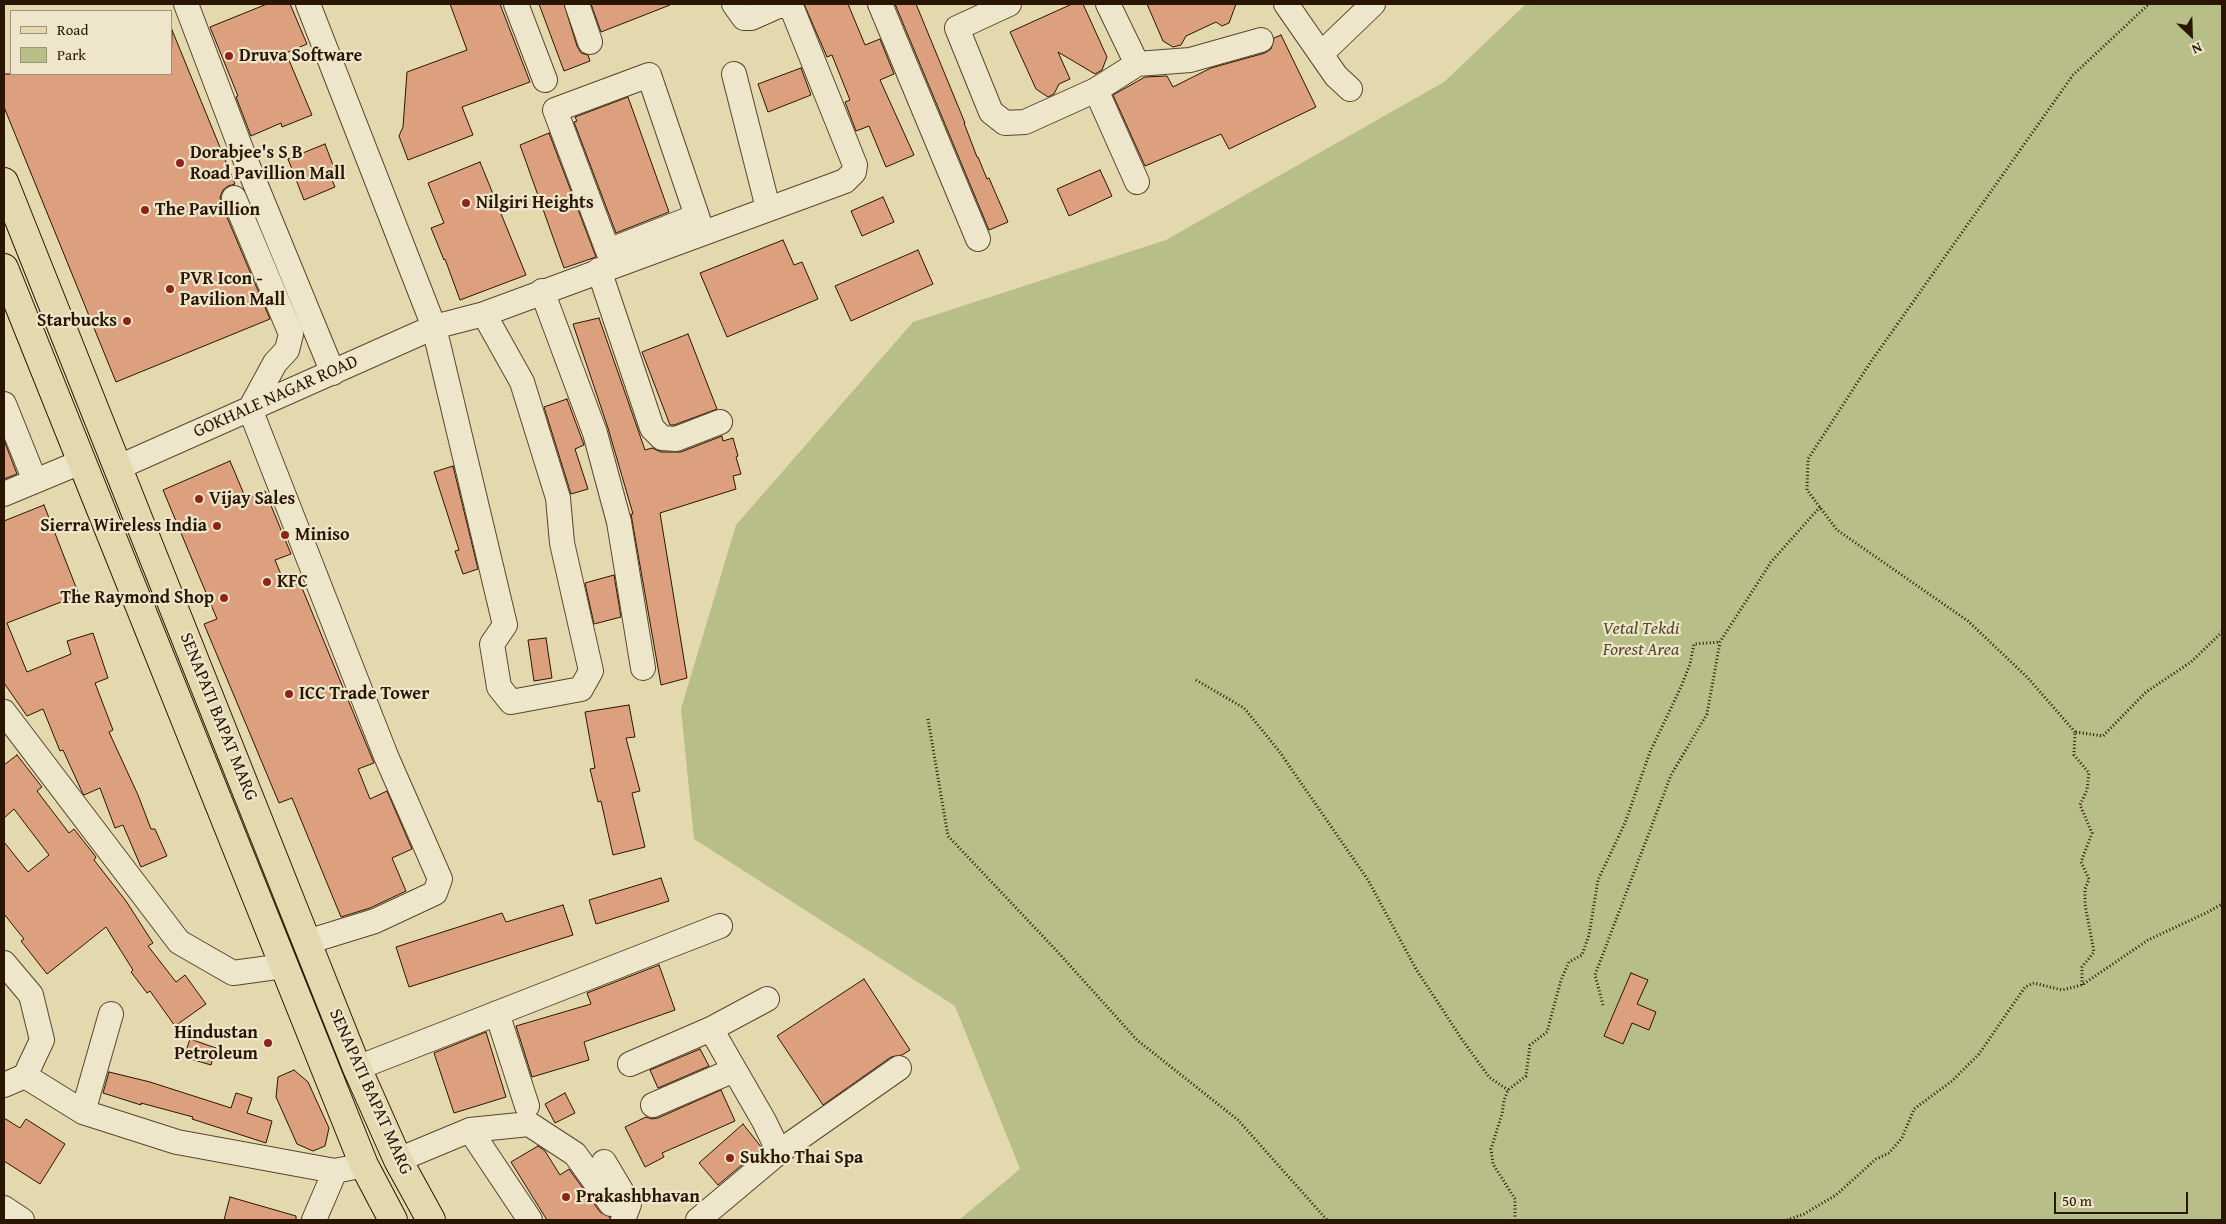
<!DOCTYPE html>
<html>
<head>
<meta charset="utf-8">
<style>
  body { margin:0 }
  #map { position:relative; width:2226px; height:1224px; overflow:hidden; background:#e4d8af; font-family:"Gentium Book Plus",serif }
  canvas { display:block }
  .frame { position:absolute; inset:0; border:5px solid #2a1500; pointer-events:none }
  .legend { position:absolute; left:10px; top:10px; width:162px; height:65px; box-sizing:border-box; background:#ede6cb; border:1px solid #9f927a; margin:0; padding:6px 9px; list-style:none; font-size:15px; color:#2a1500 }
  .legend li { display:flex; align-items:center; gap:10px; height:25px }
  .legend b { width:25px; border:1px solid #9f927a }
  .north { position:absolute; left:2166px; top:10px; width:50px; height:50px; -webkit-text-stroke:4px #ede6cb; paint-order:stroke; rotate:156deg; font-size:14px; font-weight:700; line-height:20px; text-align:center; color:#2a1500 }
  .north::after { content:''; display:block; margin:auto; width:18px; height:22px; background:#2a1500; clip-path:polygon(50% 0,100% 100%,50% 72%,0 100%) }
  .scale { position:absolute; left:2054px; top:1192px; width:134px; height:22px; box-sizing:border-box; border:2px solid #2a1500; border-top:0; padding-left:6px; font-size:15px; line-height:18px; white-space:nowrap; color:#2a1500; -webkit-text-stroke:4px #ede6cb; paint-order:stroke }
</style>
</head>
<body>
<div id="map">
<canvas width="2226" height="1224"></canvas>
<div class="frame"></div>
<ul class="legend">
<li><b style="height:6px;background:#e4d8af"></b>Road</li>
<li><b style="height:14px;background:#b7be88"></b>Park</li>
</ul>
<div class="north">N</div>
<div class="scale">50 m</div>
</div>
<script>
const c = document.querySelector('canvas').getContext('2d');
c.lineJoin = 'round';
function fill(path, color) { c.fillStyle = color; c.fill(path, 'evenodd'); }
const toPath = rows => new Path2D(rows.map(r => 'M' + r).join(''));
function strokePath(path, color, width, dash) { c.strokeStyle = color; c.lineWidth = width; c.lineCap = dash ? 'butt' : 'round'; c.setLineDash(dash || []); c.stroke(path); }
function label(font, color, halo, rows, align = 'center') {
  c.font = font + ' "Gentium Book Plus",serif'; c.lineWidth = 4.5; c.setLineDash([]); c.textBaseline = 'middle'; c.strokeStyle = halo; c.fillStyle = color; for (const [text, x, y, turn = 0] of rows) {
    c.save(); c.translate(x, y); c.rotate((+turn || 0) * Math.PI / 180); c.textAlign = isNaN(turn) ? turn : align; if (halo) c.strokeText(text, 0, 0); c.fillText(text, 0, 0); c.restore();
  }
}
const green = toPath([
  [1526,4,2222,4,2222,1220,959,1220,1020,1169,955,1006,694,839,681,709,736,525,913,322,1166,240,1444,82]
]);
const building = toPath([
  [267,4,290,4,307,44,286,53,312,115,282,127,281,123,251,136,236,97,238,96,210,27,267,4],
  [450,4,500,4,530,82,462,107,473,135,408,160,399,136,403,127,407,72,467,50,450,4],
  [539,4,564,4,577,46,581,53,588,55,590,61,564,71,539,4],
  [591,4,670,4,670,5,601,32,591,4],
  [804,4,848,4,865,45,880,39,894,74,880,80,914,155,886,167,869,126,856,131,845,102,850,100,832,55,827,57,804,4],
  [895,4,916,4,965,123,964,123,977,157,978,157,987,179,989,178,1008,222,989,230,895,4],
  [1072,4,1083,4,1107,57,1102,70,1095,74,1058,52,1070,79,1059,84,1054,94,1048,97,1036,89,1010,32,1072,4],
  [1147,4,1236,4,1229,23,1222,26,1216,22,1186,36,1181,45,1173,47,1163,41,1147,4],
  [172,30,235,184,228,186,223,190,220,197,221,203,270,319,116,382,4,107,4,74,171,74,172,30],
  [1281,35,1316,107,1229,149,1221,134,1145,166,1113,95,1145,77,1167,76,1173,87,1211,68,1265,53,1271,49,1274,38,1281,35],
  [801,68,811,95,768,112,758,84,801,68],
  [628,97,669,212,616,233,574,122,577,121,575,117,628,97],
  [549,133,596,257,564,268,520,145,549,133],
  [325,144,336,173,330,175,335,187,304,200,288,159,325,144],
  [480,162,526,275,460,300,445,259,444,260,431,228,444,223,428,183,480,162],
  [1100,170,1112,196,1069,216,1057,189,1100,170],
  [883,197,894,222,862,236,851,211,883,197],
  [783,240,794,265,802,262,818,299,727,337,700,273,783,240],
  [918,250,933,284,851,321,835,286,918,250],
  [599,318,645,450,652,448,661,452,681,452,722,436,723,441,733,438,738,456,736,457,741,474,733,476,736,489,660,513,687,678,661,685,631,514,633,514,608,428,573,324,599,318],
  [688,334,717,409,674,425,670,425,642,352,688,334],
  [567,399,584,445,575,449,588,489,571,494,544,407,567,399],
  [4,440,17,474,4,479,4,440],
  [230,461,246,499,265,491,291,554,275,560,287,589,300,583,374,763,358,769,370,799,387,791,412,849,392,858,406,891,370,908,341,917,292,798,279,803,204,624,217,619,163,490,230,461],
  [453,466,478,569,463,574,455,551,459,550,434,472,453,466],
  [44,505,79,595,7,623,27,672,71,654,67,641,93,633,108,678,95,683,113,730,109,732,138,795,151,829,155,829,167,856,141,867,123,825,115,828,100,788,84,795,83,794,63,750,60,751,43,709,27,716,4,683,4,521,44,505],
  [614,575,621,617,594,624,585,583,614,575],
  [546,638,552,678,534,681,528,640,546,638],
  [629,705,635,737,626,738,640,791,632,793,645,847,613,855,601,801,598,802,590,769,595,768,585,712,629,705],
  [17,755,42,787,37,791,69,833,74,829,96,857,94,860,126,901,153,943,148,946,176,982,185,975,206,1004,175,1026,150,991,147,993,131,972,133,970,106,927,47,974,21,941,24,939,4,914,4,842,28,872,49,855,14,809,4,818,4,765,17,755],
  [661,878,669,901,596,924,589,900,661,878],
  [563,905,573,935,409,987,396,947,502,913,506,922,563,905],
  [659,965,675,1010,584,1042,589,1060,532,1077,516,1026,591,1004,587,993,659,965],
  [1631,973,1648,980,1637,1004,1656,1012,1649,1030,1632,1023,1623,1044,1604,1036,1631,973],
  [864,979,910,1050,902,1055,891,1057,823,1105,777,1036,864,979],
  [486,1032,506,1097,454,1113,434,1053,486,1032],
  [190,1039,216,1048,211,1065,184,1057,190,1039],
  [700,1049,709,1066,658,1088,650,1070,700,1049],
  [294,1070,308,1082,329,1128,325,1146,313,1151,297,1144,276,1097,278,1077,294,1070],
  [109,1072,150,1082,231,1108,236,1093,252,1098,247,1113,272,1121,266,1143,192,1119,193,1117,141,1103,141,1105,103,1093,109,1072],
  [721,1090,735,1121,662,1153,664,1157,645,1167,625,1127,646,1117,652,1119,658,1118,721,1090],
  [565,1093,575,1113,555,1123,545,1104,565,1093],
  [4,1118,20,1128,26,1119,65,1144,40,1184,4,1161,4,1118],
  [743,1124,762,1148,718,1185,699,1163,743,1124],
  [538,1146,545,1151,560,1175,569,1169,600,1212,610,1217,610,1220,547,1220,511,1162,538,1146],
  [230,1197,296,1216,296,1220,224,1220,230,1197]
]);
const path = toPath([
  [1196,680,1244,708,1279,751,1368,880,1416,969,1461,1038,1489,1077,1508,1090],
  [928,719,948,836,1055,949,1137,1040,1238,1120,1327,1220],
  [2075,732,2028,678,1968,621,1837,530,1807,490,1808,459,1870,363,2073,75,2149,4],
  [2082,985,2082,967,2094,952,2085,904,2085,889,2089,879,2081,862,2092,833,2080,805,2087,790,2089,773,2074,755,2075,732,2103,736,2146,692,2191,662,2222,632],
  [1603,1005,1595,975,1671,775,1707,714,1720,642,1771,562,1820,507],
  [1515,1220,1515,1199,1493,1164,1491,1149,1502,1114,1504,1100,1508,1090,1526,1076,1530,1045,1547,1032,1561,980,1569,962,1582,955,1589,935,1598,880,1625,823,1650,752,1681,687,1690,664,1694,644,1720,642],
  [1787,1220,1804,1214,1836,1195,1876,1159,1889,1153,1902,1138,1914,1109,1952,1081,1979,1054,2025,987,2034,983,2062,990,2082,985,2148,940,2208,912,2222,904]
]);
const minor = toPath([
  [186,4,243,154,333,373],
  [308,4,434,327,505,625,492,644,499,687,511,702,581,689,591,671,562,543,558,498,522,382,484,314],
  [516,4,545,80],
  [577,4,590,42],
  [880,4,978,239],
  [1009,4,957,28,991,112,1005,123,1025,122,1096,90,1137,64,1108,4],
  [1286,4,1336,76,1350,89],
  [1322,53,1373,4],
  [1137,64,1190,60,1261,40],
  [734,74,768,208],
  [1096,90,1137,182],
  [234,198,291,334,287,350,275,363,250,409,386,756,440,879,435,893,375,921,307,942],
  [697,216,608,251,555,110,649,75,697,216,702,232],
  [599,270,652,428,662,438,676,439,720,422],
  [542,291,595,433,619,522,643,668],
  [4,404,35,481],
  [119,467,434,327,484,314,845,181,854,172,855,165,793,11,787,6,778,6,751,18,744,18,734,4],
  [4,494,81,462],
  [4,712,179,942,233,973,284,966],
  [4,963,31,995,42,1040,25,1076],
  [497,1013,527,1106],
  [630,1064,711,1029],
  [357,1068,720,926],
  [25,1076,83,1112,177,1142,335,1171,364,1165],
  [4,1085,25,1076],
  [653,1105,734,1070],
  [83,1112,111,1014],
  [470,1130,530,1220],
  [779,1152,899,1068],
  [398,1160,470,1130,529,1124,575,1154,611,1204],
  [604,1162,629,1204,623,1220],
  [4,1208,22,1220],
  [314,1220,335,1171],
  [698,1220,779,1152,764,1121,711,1029,767,999]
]);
const major = toPath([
  [4,182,357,1068,398,1160,431,1220],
  [4,268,364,1165,393,1220]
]);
const markers = [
  [229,56,5,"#8f2418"],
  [180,163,5,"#8f2418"],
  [466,203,5,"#8f2418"],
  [145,210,5,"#8f2418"],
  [170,289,5,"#8f2418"],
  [127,321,5,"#8f2418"],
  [199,499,5,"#8f2418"],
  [217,526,5,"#8f2418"],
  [285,535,5,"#8f2418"],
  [267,582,5,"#8f2418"],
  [224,598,5,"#8f2418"],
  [289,694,5,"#8f2418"],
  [268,1043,5,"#8f2418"],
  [730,1158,5,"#8f2418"],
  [566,1197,5,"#8f2418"]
];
const poiNames = [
  ["Druva Software",239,56],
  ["Dorabjee's S B",190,153],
  ["Road Pavillion Mall",190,174],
  ["Nilgiri Heights",476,203],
  ["The Pavillion",155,210],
  ["PVR Icon -",180,279],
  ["Pavilion Mall",180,300],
  ["Starbucks",117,321,"right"],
  ["Vijay Sales",209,499],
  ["Sierra Wireless India",207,526,"right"],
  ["Miniso",295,535],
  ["KFC",277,582],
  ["The Raymond Shop",214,598,"right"],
  ["ICC Trade Tower",299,694],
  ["Hindustan",258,1033,"right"],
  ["Petroleum",258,1054,"right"],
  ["Sukho Thai Spa",740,1158],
  ["Prakashbhavan",576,1197]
];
const streetNames = [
  ["GOKHALE NAGAR ROAD",276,397,-24],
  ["SENAPATI BAPAT MARG",218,717,68],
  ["SENAPATI BAPAT MARG",370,1092,66]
];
const parkNames = [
  ["Vetal Tekdi",1641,629],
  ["Forest Area",1641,650]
];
fill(green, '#b7be88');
fill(building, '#dda07f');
strokePath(building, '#2a1500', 1);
strokePath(minor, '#58462c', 26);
strokePath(major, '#2a1500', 30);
strokePath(path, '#2a1500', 3, [1, 2.5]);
strokePath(minor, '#ede6cb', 24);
strokePath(major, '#e4d8af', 28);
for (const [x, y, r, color] of markers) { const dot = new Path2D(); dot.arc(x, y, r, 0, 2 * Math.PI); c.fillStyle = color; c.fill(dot); strokePath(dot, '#ede6cb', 2); }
label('bold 18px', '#2a1500', '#ede6cb', poiNames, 'left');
label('18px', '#2a1500', '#ede6cb', streetNames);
label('italic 18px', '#544829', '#ede6cb', parkNames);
</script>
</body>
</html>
